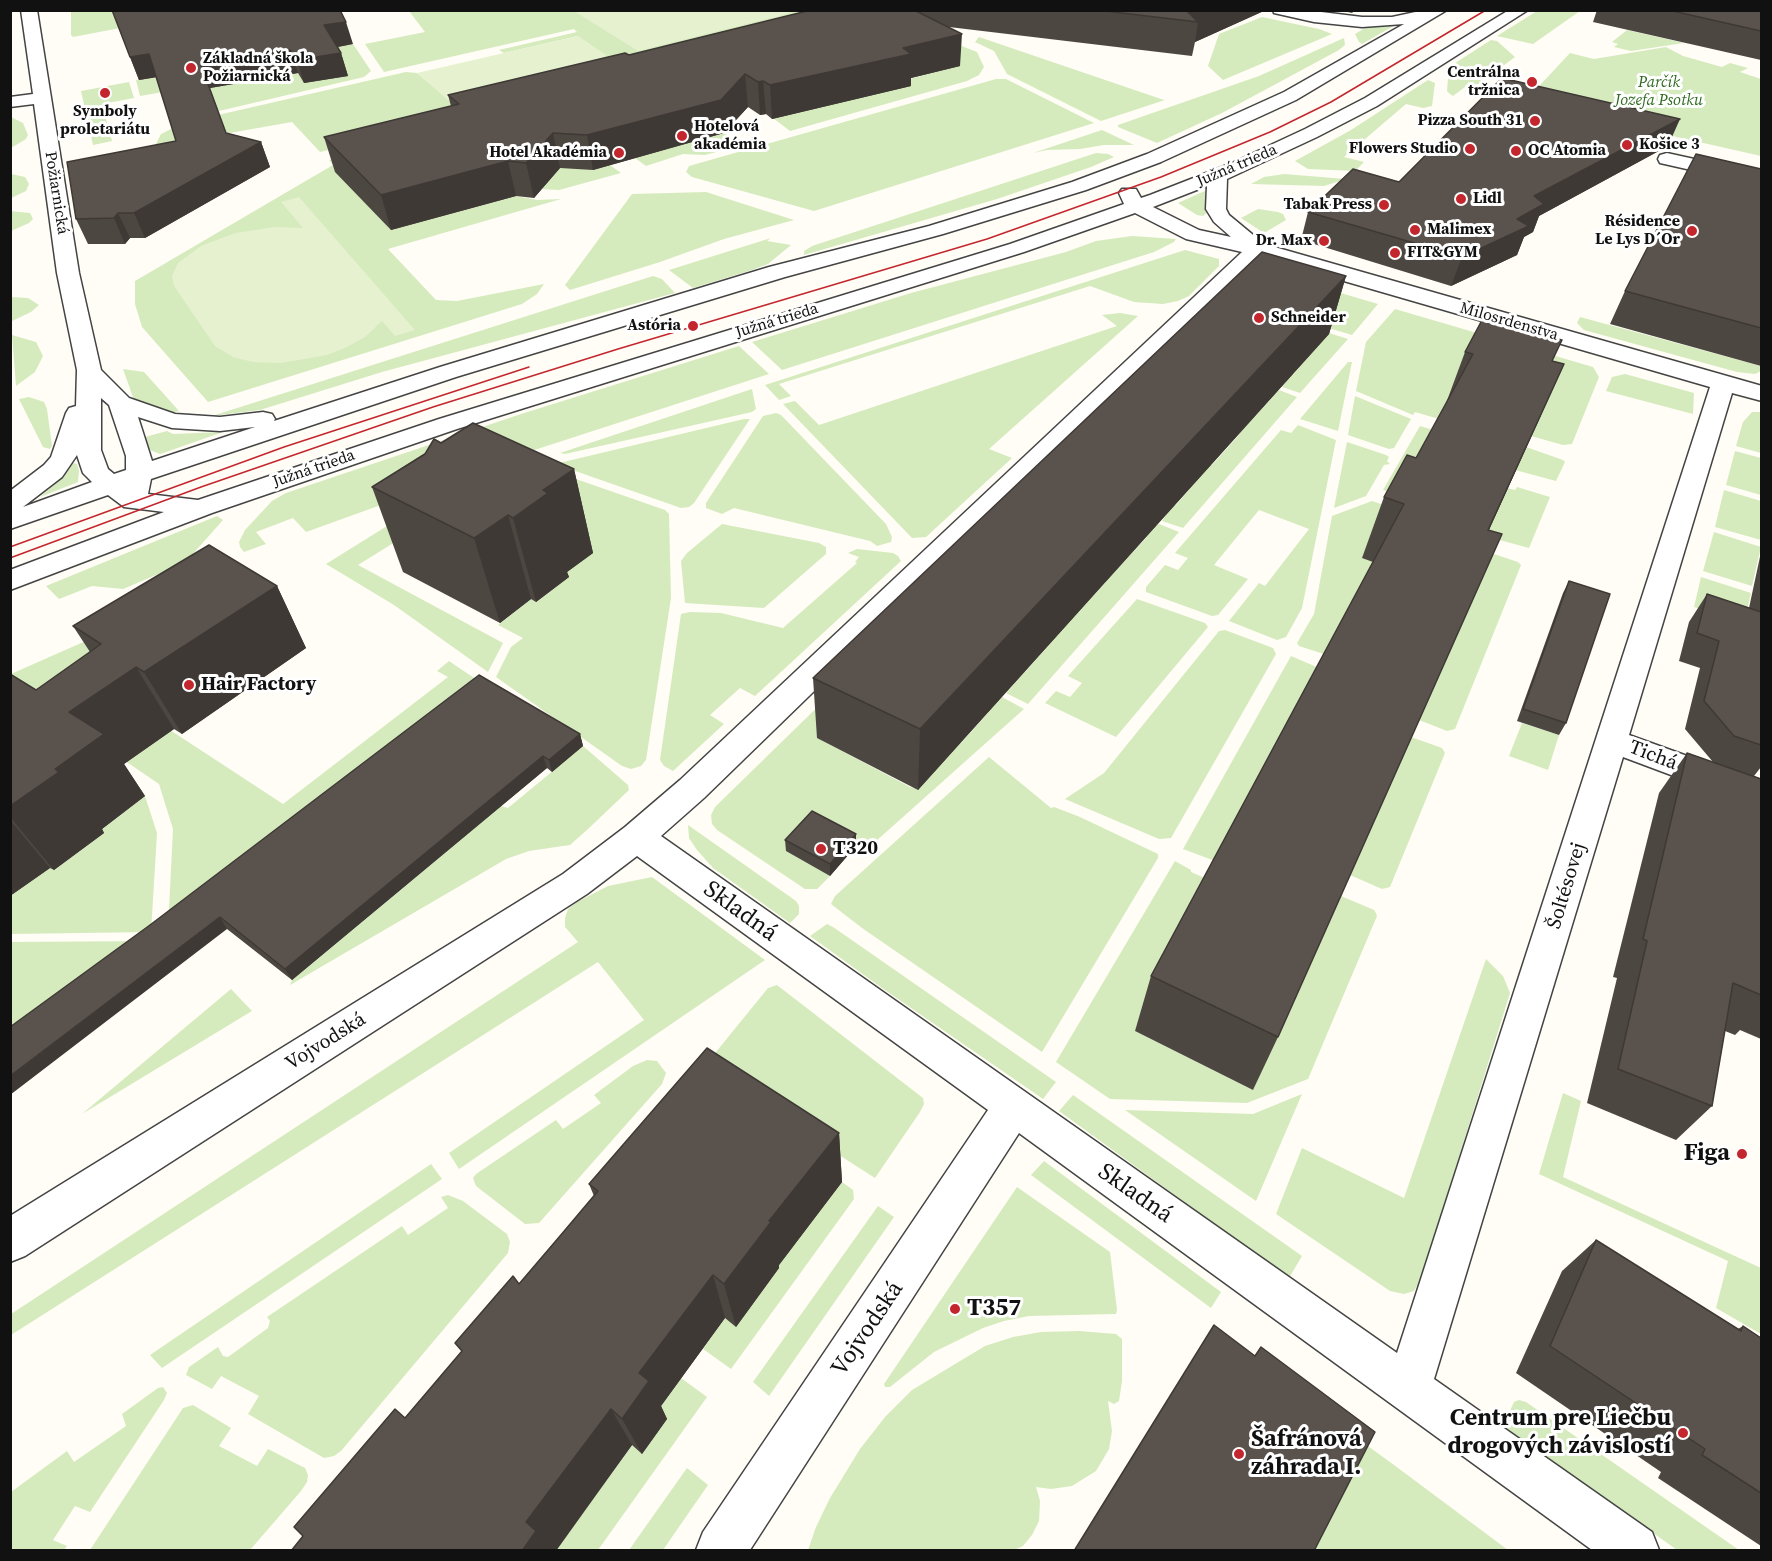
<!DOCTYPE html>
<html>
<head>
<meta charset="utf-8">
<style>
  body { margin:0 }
  #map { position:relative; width:1772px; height:1561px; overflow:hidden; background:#fffdf5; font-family:"Source Serif 4",serif }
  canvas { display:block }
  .frame { position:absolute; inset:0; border:12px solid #111; pointer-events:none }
</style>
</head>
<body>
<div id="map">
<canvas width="1772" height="1561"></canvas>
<div class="frame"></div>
</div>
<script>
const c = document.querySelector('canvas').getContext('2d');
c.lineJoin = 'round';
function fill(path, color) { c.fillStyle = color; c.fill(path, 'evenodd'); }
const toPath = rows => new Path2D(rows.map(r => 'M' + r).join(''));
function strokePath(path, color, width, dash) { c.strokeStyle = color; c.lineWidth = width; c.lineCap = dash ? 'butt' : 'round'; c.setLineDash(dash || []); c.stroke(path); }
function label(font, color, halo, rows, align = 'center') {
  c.font = font + ' "Source Serif 4",serif'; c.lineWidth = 6; c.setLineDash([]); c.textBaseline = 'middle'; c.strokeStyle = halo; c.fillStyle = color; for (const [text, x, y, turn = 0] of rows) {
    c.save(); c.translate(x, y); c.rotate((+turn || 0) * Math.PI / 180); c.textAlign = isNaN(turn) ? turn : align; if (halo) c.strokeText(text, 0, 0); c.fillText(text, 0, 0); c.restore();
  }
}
const green = toPath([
  [857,10,772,40,320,152,292,122,156,146,156,144,161,134,183,123,406,72,417,73,456,106,578,36,504,53,499,50,577,32,574,29,384,72,365,44,425,32,409,11],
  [71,11,137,11,141,24,73,37,71,35],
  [1537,11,1580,11,1533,44,1497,36],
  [1262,17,1319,29,1332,34,1223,80,1208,66,1219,34],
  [1397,24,1362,44,1359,42,1355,34,1370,25],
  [1627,30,1684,43,1631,51,1614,47,1618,44,1612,42],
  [979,37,1161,99,1165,100,1101,121,1007,74,994,51,975,42],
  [1344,38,1345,45,1339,50,1222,113,1157,143,1118,127,1118,125,1259,76],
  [1491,40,1497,41,1515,57,1476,86,1469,84,1453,96,1450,94,1447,91,1449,67],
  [353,44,371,71,364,77,219,111,217,108,210,88,298,73,304,83,348,76,331,48],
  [959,45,977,52,984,67,979,75,967,81,790,131,773,118,872,95,902,81,959,66],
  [1666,47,1683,56,1722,67,1730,63,1748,68,1740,72,1761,79,1761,156,1668,135,1528,98,1570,53,1594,59],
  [158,77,163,92,140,96,136,80],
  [996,79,1006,79,1094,123,814,211,692,177,686,172,689,166],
  [1428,80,1435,83,1432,106,1423,108,1406,104,1344,157,1364,162,1355,171,1308,169,1295,161,1351,130],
  [129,82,134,98,102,104,112,141,93,145,81,91],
  [11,117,23,123,28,135,26,139,11,148],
  [1102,130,1134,145,1104,145,1080,149,1047,150,1033,153],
  [724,133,737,142,735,147,705,155,683,154,646,166,635,158],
  [412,138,391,230,516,196,537,200,561,199,388,249,436,300,457,301,544,284,537,294,522,304,208,402,142,327,135,304,135,281,333,165,329,160],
  [559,142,585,169,593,170,610,165,621,173,559,190,541,189],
  [1096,153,1108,154,1114,157,1091,167,997,199,804,255,804,251,812,246],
  [11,174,25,177,29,184,26,191,11,198],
  [1284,174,1346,179,1324,186,1251,184,1264,177],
  [1207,190,1210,194,1206,202,1208,212,1203,216,1197,215,1178,203],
  [706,192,794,220,724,239,660,262,570,290,565,285,632,194],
  [1258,209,1278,212,1283,214,1286,220,1264,233,1241,218],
  [10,211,30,213,33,219,29,223,11,231],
  [1132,236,1176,239,1174,242,1154,252,782,370,752,342,911,293,1066,252,1096,241],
  [771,238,767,241,791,245,768,264,752,270,693,288,669,270],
  [1185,250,1219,259,1219,266,1189,296,1178,301,1163,304,1134,302,1090,286,779,384,791,396,779,400,765,385],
  [653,276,662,279,675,293,382,372,260,410,212,416],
  [1334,291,1378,304,1352,335,1298,319],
  [11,297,28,298,39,305,31,312,12,321],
  [1250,308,1348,339,1300,393,1282,387,1286,382,1281,381,1287,373,1293,375,1307,358],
  [1395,309,1593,367,1599,377,1572,444,1563,445,1531,436,1446,421,1415,412,1413,415,1356,391,1366,342],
  [1120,313,1138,316,989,449,1012,458,926,537,912,538,783,404,795,401,819,425,1117,326,1102,315],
  [1580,317,1761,366,1761,371,1755,374,1737,372,1584,330,1577,323],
  [12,335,36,342,43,356,35,372,16,386],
  [739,346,769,374,525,453,306,532,293,518,256,532,266,544,244,552,240,547,239,542,245,530,272,501,286,493,521,414],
  [1348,362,1352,362,1338,431,1300,419],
  [123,369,144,372,179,411,169,414,134,400],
  [1625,374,1694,393,1693,414,1606,391,1612,377],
  [752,389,756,409,752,412,565,454,560,453],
  [1271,390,1277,392,1279,390,1297,397,1183,528,1162,521,1166,515,1161,513,1170,503,1176,505,1194,484,1189,482,1207,463,1212,465,1230,445,1238,436,1248,416,1254,417,1270,400],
  [1355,396,1411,419,1394,448,1389,449,1348,435],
  [29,397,44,402,47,409,52,446,50,449,43,447,19,399],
  [1752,412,1761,412,1761,453,1736,446,1743,422],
  [776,413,781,415,886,524,892,537,891,542,877,546,870,541,734,508,722,514,706,508,706,503,763,416],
  [744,419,750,419,694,503,689,507,681,508,561,466,559,463],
  [1298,425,1336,440,1302,608,1286,637,1277,640,1229,621,1259,583,1265,586,1309,529,1259,510,1214,565,1248,579,1218,615,1212,616,1146,592,1146,587,1165,565,1178,570,1188,558,1175,553,1281,430,1291,433],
  [1420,426,1440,432,1406,497,1383,490],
  [167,431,173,434,223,432,166,452,160,454,150,450,145,437],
  [1347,442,1386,455,1389,457,1387,461,1390,464,1384,465,1366,496,1334,508],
  [1526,447,1563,460,1565,462,1556,481,1515,470],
  [1735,451,1761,458,1761,495,1726,485],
  [73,463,77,464,79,471,78,482,40,497,61,479,69,465],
  [530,463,665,510,669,514,671,598,646,760,641,766,631,769,622,766,496,677,511,647,523,638,498,625,531,599,536,602],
  [1517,487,1550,497,1529,548,1485,536,1507,488,1515,490],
  [1724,490,1761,501,1761,540,1715,527],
  [1372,501,1399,510,1382,565,1333,657,1299,646,1297,643,1314,614,1332,516],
  [217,516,223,520,191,556,170,569,123,589,92,586,59,599,46,586],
  [395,521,424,524,358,565,503,643,488,672,394,605,326,564],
  [722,524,819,543,826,547,826,554,764,608,685,603,681,561,687,553],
  [1151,524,1156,526,1159,524,1179,532,1028,704,1006,693,1014,684,1008,681,1019,669,1025,672,1049,645,1043,642,1066,617,1072,619,1106,582,1100,579,1121,557,1126,559,1147,537,1141,534],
  [1714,532,1761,547,1752,586,1703,571],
  [857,549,893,553,898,556,901,561,755,696,740,688,710,715,724,724,673,771,664,766,660,760,681,614,690,612,721,613,783,628,857,563,855,562,859,557,848,553],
  [1479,549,1518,562,1521,565,1455,729,1447,731,1419,720],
  [1701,577,1751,593,1744,623,1694,607],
  [1137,599,1205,623,1208,627,1116,737,1045,703,1056,691,1070,697,1082,683,1068,676],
  [1225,630,1273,648,1276,654,1171,838,1159,839,1065,799,1104,773,1219,631],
  [106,632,109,690,283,804,448,677,437,671,449,661,483,684,168,929,173,829,159,784,37,701,11,719,11,674],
  [879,647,823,741,910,787,919,789,933,773,954,740,961,743,988,713,993,697,999,700,1002,697,1024,709,866,850,856,846,787,851,830,876,817,889,805,889,717,830,712,824,711,815,715,807],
  [1291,656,1326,671,1223,864,1183,849],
  [1522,723,1559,735,1548,770,1509,756],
  [1411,737,1442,748,1445,753,1390,887,1382,889,1350,875],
  [583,746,628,785,629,790,588,829,570,845,529,851,506,859,290,985,292,980,501,806,508,808],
  [989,757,1051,808,1054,807,1080,817,1158,854,1158,858,1042,1052,862,928,831,904,835,896],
  [145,796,157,833,151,932,11,934,10,896,50,868,54,870,104,833,101,830],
  [688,825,796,901,799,906,799,914,790,923,713,868,697,850,689,838],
  [1175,861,1191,870,1191,872,1214,882,1135,1031,1253,1090,1341,896,1374,910,1376,913,1377,916,1308,1079,1247,1103,1110,1099,1056,1062],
  [652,877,765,960,459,1169,449,1153,644,1020,598,962,11,1335,11,1314,578,942,565,927,565,918,568,909,577,902,608,886],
  [827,924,833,927,1056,1082,1043,1099,882,988,810,936],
  [153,941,11,1046,11,942],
  [1486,959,1503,976,1510,993,1421,1279,1414,1291,1404,1294,1390,1291,1276,1214,1302,1148,1404,1198],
  [777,985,923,1098,924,1104,920,1112,875,1178,703,1068,768,988],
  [231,989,252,1011,82,1114],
  [647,1060,657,1061,666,1073,662,1084,539,1223,525,1224,476,1186,473,1178,476,1174,556,1120,563,1129,601,1103,594,1095,633,1066],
  [1563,1093,1581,1101,1563,1177,1761,1268,1761,1334,1716,1308,1728,1261,1539,1174],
  [1302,1094,1256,1201,1125,1110,1253,1114],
  [1073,1095,1302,1256,1289,1278,1059,1111],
  [1044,1161,1221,1292,1211,1308,1031,1175],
  [431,1164,442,1179,162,1368,150,1355],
  [842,1182,853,1190,854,1199,731,1369,703,1349,725,1318,736,1326,779,1268,768,1260],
  [1017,1187,1110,1252,1117,1310,1116,1314,1029,1316,1004,1321,983,1328,934,1352,890,1387,885,1387,884,1384],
  [448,1195,463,1201,507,1234,510,1242,508,1253,341,1451,334,1456,324,1458,248,1414,259,1396,221,1376,212,1389,186,1375,189,1367,218,1347,223,1356,228,1357,268,1328,270,1321,267,1317,402,1226,408,1235,448,1208,441,1197],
  [878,1206,894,1217,769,1396,753,1382],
  [1079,1331,1116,1334,1122,1339,1122,1381,1119,1401,1114,1404,1108,1401,1112,1431,1109,1449,1096,1471,1072,1486,1051,1489,1036,1487,1040,1501,1039,1521,1032,1535,1023,1546,1014,1550,808,1550,816,1527,830,1498,860,1449,885,1417,912,1390,985,1346,1013,1337,1041,1332],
  [681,1378,707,1397,598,1550,555,1550,632,1445,642,1454,666,1419,657,1411],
  [163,1387,167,1393,164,1400,90,1512,75,1506,53,1540,67,1546,64,1550,11,1550,11,1492,67,1451,74,1462,126,1426,122,1414,158,1388],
  [1519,1400,1526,1402,1739,1550,1677,1550,1503,1426,1514,1402],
  [193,1405,231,1428,219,1446,257,1466,268,1449,305,1468,308,1475,307,1482,301,1491,250,1550,90,1550,183,1408],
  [1357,1438,1394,1465,1508,1550,1298,1550],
  [687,1468,708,1485,663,1550,629,1550]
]);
const pitch = toPath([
  [785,10,791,13,638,51,574,11],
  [578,36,621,65,455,106,417,73],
  [299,197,415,330,395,336,382,321,365,337,347,347,327,355,281,363,253,362,233,357,215,346,174,286,172,276,178,263,201,246,235,233,275,227,303,228,281,202]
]);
const minor = toPath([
  [21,10,37,10,79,273,101,370,129,398,175,414,220,417,263,412,272,414,275,419,274,421,440,367,769,267,929,226,1072,182,1147,154,1284,92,1404,24,1362,27,1314,22,1274,13,1273,10,1305,10,1362,17,1392,17,1420,11,1447,10,1296,100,1161,162,1086,190,943,234,785,277,456,377,151,479,148,494,198,500,439,419,1010,244,1124,204,1119,193,1122,189,1136,189,1141,198,1150,195,1232,163,1305,129,1365,98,1509,10,1528,10,1377,106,1317,137,1227,179,1226,209,1229,215,1264,244,1762,386,1762,401,1732,393,1629,735,1762,783,1762,809,1623,757,1434,1379,1652,1532,1659,1550,1592,1550,1019,1133,750,1550,696,1550,703,1532,988,1110,637,856,587,894,25,1256,10,1262,10,1216,563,874,625,827,680,780,1242,252,1186,239,1135,213,1024,252,457,429,212,513,10,590,10,570,164,512,124,507,108,495,10,529,10,491,44,465,51,457,66,413,69,408,76,406,77,370,57,273,34,104,10,107,10,97,33,94,21,10],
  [1207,186,1206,209,1214,222,1231,237,1199,230,1153,207,1207,186],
  [1261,257,1710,387,1397,1353,661,836,704,798,1261,257],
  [101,398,109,405,126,456,126,470,114,474,108,469,101,450,101,398],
  [138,417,172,428,220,431,255,427,152,461,138,417],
  [77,455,83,473,92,482,23,507,62,477,77,455],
  [1667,153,1762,174,1762,186,1660,163,1658,159,1660,155,1667,153]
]);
const tram = toPath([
  [10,547,284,447,529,367],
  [10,558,201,487,433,407,618,349,987,239,1161,177,1270,132,1331,102,1486,10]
]);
const wall = toPath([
  [811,10,1266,10,1195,42,1192,56,949,27,960,66,911,78,911,86,772,119,766,114,760,115,748,107,724,133,593,170,560,168,534,198,516,196,391,230,335,172,324,137,451,106,448,95,629,55],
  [1339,10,1355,10,1352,13],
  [1597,10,1761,10,1761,60,1593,22],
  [353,44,338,47,341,53,348,76,304,83,298,73,210,88,226,133,261,142,270,167,145,238,130,238,125,244,88,244,76,219,176,141,156,77,139,80,130,57],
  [1668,146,1539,216,1533,232,1524,237,1517,255,1451,286,1301,240,1308,212,1399,182],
  [1761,169,1761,366,1610,324,1625,291],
  [1346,276,1329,334,918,790,817,738,813,678],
  [1465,352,1552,361,1564,364,1489,530,1278,1037,1253,1090,1135,1031,1151,976,1373,562,1362,558,1384,497,1416,458,1445,406],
  [441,443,574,469,593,553,567,572,569,577,536,602,531,599,500,623,403,572,372,487],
  [1761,552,1761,767,1754,776,1761,779,1761,1039,1740,1030,1735,1035,1725,1031,1712,1106,1676,1140,1587,1103,1617,978,1613,977,1659,793,1687,753,1713,762,1685,729,1700,668,1679,661,1689,622,1707,594,1749,608],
  [1569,581,1566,723,1559,735,1517,721,1563,593],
  [277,586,306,648,182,734,174,729,124,764,145,796,102,829,104,833,54,870,50,868,10,896,10,674,36,690,90,652,73,626],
  [580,734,583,746,552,772,547,768,292,980,227,929,150,925],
  [856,834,856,846,830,876,786,851,785,840],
  [839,1133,842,1182,779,1265,779,1268,736,1327,725,1318,661,1406,667,1419,642,1454,632,1445,555,1550,405,1418,462,1351,455,1343,519,1284,594,1196,589,1184],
  [1596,1240,1738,1329,1743,1326,1761,1338,1761,1546,1658,1478,1661,1472,1516,1373,1562,1271]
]);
const shadedWall = toPath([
  [1195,10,1266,10,1195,42,1198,22,1187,11],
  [346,22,353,44,331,48,324,25],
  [962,34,960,66,911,78,911,86,772,119,770,85,903,48],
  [290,50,298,73,210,88,201,65],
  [341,53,348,76,304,83,297,60],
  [149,54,158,77,139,80,130,57],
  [745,74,748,107,724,133,593,170,587,135],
  [763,81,766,114,760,115,758,82],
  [1680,119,1668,146,1539,216,1533,232,1524,237,1517,255,1451,286,1462,257,1517,219,1534,196],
  [553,133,560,168,534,198,526,163],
  [261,142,270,167,145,238,134,213],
  [508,161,516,196,391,230,381,195],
  [118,213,130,238,125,244,114,218],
  [1346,276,1329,334,918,790,920,729],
  [1564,364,1537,424,1461,591,1488,530],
  [574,469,593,553,567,572,569,577,536,602,513,518,543,490],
  [508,515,531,599,500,623,474,538],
  [277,586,306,648,182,734,144,672],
  [136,667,174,729,124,764,145,796,102,829,104,833,54,870,10,817,10,806,55,769,69,712],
  [580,734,583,746,552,772,549,760],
  [543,756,547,768,292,980,285,969],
  [10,820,50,868,10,896],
  [856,834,856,846,830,876,830,864],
  [220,917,227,929,10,1095,10,1076],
  [839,1133,842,1182,779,1265,779,1268,736,1327,724,1284,769,1221],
  [713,1275,725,1318,661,1406,667,1419,642,1454,622,1419,639,1373],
  [611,1409,632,1445,556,1551,522,1551,526,1522]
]);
const building = toPath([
  [112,10,340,10,346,22,324,25,341,53,297,60,290,50,201,65,226,133,261,142,134,213,118,213,114,218,76,219,67,162,176,141,149,54,130,57,112,10],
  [811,10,914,10,962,34,903,48,911,54,770,85,763,81,758,82,745,74,721,100,587,135,553,133,526,163,508,161,381,195,324,137,459,104,448,95,625,53,629,55,811,10],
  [1096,10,1195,10,1187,11,1198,22,1096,10],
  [1668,10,1761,10,1761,31,1668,10],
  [1502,78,1680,119,1534,196,1544,204,1517,219,1529,226,1462,257,1308,212,1353,169,1399,182,1502,78],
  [1696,154,1761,169,1761,328,1625,291,1696,154],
  [1262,252,1346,276,920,729,813,678,1262,252],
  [1482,320,1562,340,1552,361,1564,364,1488,530,1502,534,1278,1037,1151,976,1404,504,1384,497,1407,455,1416,458,1473,354,1465,352,1482,320],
  [473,423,574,469,543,490,548,493,513,518,508,515,474,538,372,487,425,454,434,439,441,443,473,423],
  [209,545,277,586,144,672,136,667,69,712,104,734,55,769,59,772,10,806,10,674,36,690,101,644,73,626,209,545],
  [1569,581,1610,594,1566,723,1523,709,1569,581],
  [1707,594,1761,612,1761,607,1761,745,1734,736,1704,701,1719,641,1697,633,1707,594],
  [479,675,580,734,549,760,543,756,285,969,220,917,10,1076,10,1027,150,925,479,675],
  [1687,753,1761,779,1761,995,1733,983,1712,1106,1618,1069,1647,941,1643,939,1687,753],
  [812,811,856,834,830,864,785,840,812,811],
  [707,1048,839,1133,769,1221,771,1222,724,1284,713,1275,639,1373,649,1381,622,1419,611,1409,526,1522,536,1531,522,1551,291,1551,303,1536,294,1527,395,1409,405,1418,462,1351,455,1343,513,1276,519,1284,560,1236,598,1191,589,1184,707,1048],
  [1596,1240,1741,1331,1743,1326,1761,1338,1761,1493,1702,1455,1705,1449,1550,1346,1596,1240],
  [1214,1325,1255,1356,1261,1347,1375,1432,1314,1551,1074,1551,1214,1325]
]);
const markers = [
  [191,68,6,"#c4262e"],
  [1532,82,6,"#c4262e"],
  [105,93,6,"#c4262e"],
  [1535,121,6,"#c4262e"],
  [682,136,6,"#c4262e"],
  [1627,145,6,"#c4262e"],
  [1470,149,6,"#c4262e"],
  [1516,151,6,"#c4262e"],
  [619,153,6,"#c4262e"],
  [1461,199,6,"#c4262e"],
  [1384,205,6,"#c4262e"],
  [1415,230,6,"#c4262e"],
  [1692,231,6,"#c4262e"],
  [1324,241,6,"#c4262e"],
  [1395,253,6,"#c4262e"],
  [1259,318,6,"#c4262e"],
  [693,326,6,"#c4262e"],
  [189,685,6,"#c4262e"],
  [821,849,6,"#c4262e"],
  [1742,1154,6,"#c4262e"],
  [955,1309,6,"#c4262e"],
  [1683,1433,6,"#c4262e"],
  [1239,1454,6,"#c4262e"]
];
const farPoinames = [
  ["Základná škola",203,59],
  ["Požiarnická",203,77],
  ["Centrálna",1520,73,"right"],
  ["tržnica",1520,91,"right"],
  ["Symboly",105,112,"center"],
  ["proletariátu",105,130,"center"],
  ["Pizza South 31",1523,121,"right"],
  ["Hotelová",694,127],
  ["akadémia",694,145],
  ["Košice 3",1639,145],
  ["Flowers Studio",1458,149,"right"],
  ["OC Atomia",1528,151],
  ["Hotel Akadémia",607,153,"right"],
  ["Lidl",1473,199],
  ["Tabak Press",1372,205,"right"],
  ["Résidence",1680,222,"right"],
  ["Le Lys D´Or",1680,240,"right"],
  ["Malimex",1427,230],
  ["Dr. Max",1312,241,"right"],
  ["FIT&GYM",1407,253],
  ["Schneider",1271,318],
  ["Astória",681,326,"right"]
];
const farParknames = [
  ["Parčík",1659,83],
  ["Jozefa Psotku",1659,101]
];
const farStreetnames = [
  ["Južná trieda",1237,166,-23],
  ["Požiarnická",56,193,81],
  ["Južná trieda",777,321,-17],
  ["Milosrdenstva",1509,322,16],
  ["Južná trieda",314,469,-19]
];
const poiNames = [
  ["Hair Factory",201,685],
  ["T320",833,849]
];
const streetNames = [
  ["Tichá",1653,756,21],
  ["Šoltésovej",1567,886,-73],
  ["Vojvodská",326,1042,-32]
];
const nearStreetnames = [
  ["Skladná",740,912,36],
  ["Skladná",1135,1194,35],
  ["Vojvodská",868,1329,-56]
];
const nearPoinames = [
  ["Figa",1730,1154],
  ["T357",967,1309,"left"],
  ["Centrum pre Liečbu",1671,1419],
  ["drogových závislostí",1671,1447],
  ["Šafránová",1251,1440,"left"],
  ["záhrada I.",1251,1468,"left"]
];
fill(green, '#d5ebbd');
fill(pitch, '#e6f2cf');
strokePath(minor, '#444', 3);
fill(minor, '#fff');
strokePath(tram, '#c4262e', 1.5);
fill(wall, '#4d4742');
fill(shadedWall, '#3f3936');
fill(building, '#5a524d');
strokePath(building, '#3f3936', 1.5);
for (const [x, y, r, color] of markers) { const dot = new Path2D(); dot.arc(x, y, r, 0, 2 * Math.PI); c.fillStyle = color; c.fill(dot); strokePath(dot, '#fff', 2); }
label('bold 16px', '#111', '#fff', farPoinames, 'left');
label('italic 16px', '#2f6b1f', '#fff', farParknames);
label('16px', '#111', '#fff', farStreetnames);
label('bold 20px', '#111', '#fff', poiNames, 'left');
label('20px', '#111', '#fff', streetNames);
label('24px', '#111', '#fff', nearStreetnames);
label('bold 24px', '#111', '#fff', nearPoinames, 'right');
</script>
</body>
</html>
